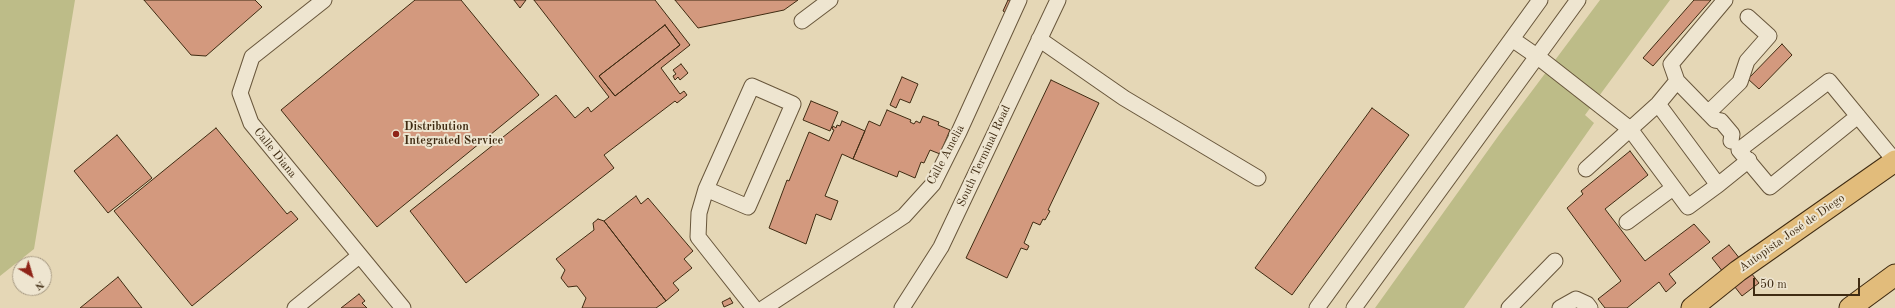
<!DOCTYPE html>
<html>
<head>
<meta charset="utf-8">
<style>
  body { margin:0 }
  #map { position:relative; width:1895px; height:308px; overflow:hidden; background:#e5d7b6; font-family:"Old Standard TT",serif }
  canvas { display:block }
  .north { position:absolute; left:12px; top:256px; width:40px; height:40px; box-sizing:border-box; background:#eee5d0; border:1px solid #a89b84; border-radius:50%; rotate:142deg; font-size:11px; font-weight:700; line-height:16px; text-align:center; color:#3f2b12 }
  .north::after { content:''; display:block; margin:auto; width:14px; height:18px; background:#8f2418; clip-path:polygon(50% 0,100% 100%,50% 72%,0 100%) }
  .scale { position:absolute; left:1753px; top:278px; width:107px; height:18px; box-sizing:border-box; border:2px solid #3f2b12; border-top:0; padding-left:5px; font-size:12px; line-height:14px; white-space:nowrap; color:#3f2b12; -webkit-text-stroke:3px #eee5d0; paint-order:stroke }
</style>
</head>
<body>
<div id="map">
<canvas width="1895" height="308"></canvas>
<div class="north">N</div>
<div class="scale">50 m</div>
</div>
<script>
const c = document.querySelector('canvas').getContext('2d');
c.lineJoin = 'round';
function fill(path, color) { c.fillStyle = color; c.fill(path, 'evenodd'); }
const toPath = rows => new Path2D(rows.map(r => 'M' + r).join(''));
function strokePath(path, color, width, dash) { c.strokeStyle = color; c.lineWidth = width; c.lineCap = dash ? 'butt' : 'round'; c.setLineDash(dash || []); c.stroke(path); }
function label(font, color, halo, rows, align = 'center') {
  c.font = font + ' "Old Standard TT",serif'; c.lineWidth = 4; c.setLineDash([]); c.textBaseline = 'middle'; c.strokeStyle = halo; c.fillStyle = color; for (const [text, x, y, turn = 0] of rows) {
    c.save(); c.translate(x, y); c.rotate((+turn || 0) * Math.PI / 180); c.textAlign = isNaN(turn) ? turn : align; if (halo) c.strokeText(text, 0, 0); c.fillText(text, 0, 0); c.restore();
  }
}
const green = toPath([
  [0,0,75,0,34,249,0,276],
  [1600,0,1670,0,1585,115,1594,123,1464,308,1375,308,1499,135]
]);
const building = toPath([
  [144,0,255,0,262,7,206,56,191,55,144,0],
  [415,0,461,0,539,95,377,227,281,110,415,0],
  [514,0,526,0,520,8,514,0],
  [534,0,655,0,690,45,661,68,680,94,684,91,687,95,677,103,675,101,604,155,614,168,466,283,410,211,556,95,575,118,588,107,591,112,609,97,534,0],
  [665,25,680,45,615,96,599,76,665,25],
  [675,0,798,0,784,10,698,28,675,0],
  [1008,0,1013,0,1008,14,1003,11,1008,0],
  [1694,0,1711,0,1653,66,1643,58,1694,0],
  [665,25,680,45,615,96,599,76,665,25],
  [1782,44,1792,55,1759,89,1748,79,1782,44],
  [681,64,688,73,680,80,678,77,675,80,673,76,676,74,673,70,681,64],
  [902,77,918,84,910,103,900,99,896,108,890,105,902,77],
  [1051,80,1099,103,1048,210,1050,211,1045,220,1043,219,1040,225,1033,222,1024,243,1029,246,1027,250,1021,248,1007,278,966,258,1051,80],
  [811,101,838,112,830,131,803,120,811,101],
  [1372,108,1409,135,1292,295,1255,268,1372,108],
  [887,110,911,120,910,122,914,124,916,121,920,123,923,116,939,122,938,125,950,130,940,154,930,150,924,163,921,162,915,178,899,171,897,177,853,159,869,121,880,126,887,110],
  [842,121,865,131,853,159,842,154,825,196,838,201,831,220,816,214,806,244,769,228,787,180,789,181,809,132,829,141,834,130,832,129,833,126,836,128,837,125,840,126,842,121],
  [216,128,287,214,291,211,298,219,192,306,114,211,216,128],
  [117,135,152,178,108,213,74,171,117,135],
  [1630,151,1648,175,1605,209,1645,261,1694,224,1710,242,1669,274,1676,283,1666,292,1659,282,1627,308,1605,308,1598,299,1621,281,1567,208,1583,194,1581,191,1630,151],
  [636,196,641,204,648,198,693,251,684,259,692,268,673,283,679,290,666,301,604,221,636,196],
  [598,219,604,221,666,301,656,308,582,308,586,298,577,286,568,287,561,278,565,270,556,259,594,230,593,223,598,219],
  [1729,245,1759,283,1742,296,1712,258,1729,245],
  [118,277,142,308,80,308,118,277],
  [359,294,365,301,362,303,367,308,341,308,359,294],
  [730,298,733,303,724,307,722,302,730,298]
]);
const minor = toPath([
  [324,0,252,57,240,93,251,123,403,308],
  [802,21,830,0],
  [1039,39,1124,98,1258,178],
  [1512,39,1538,57,1630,129,1688,207,1718,185],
  [1677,81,1671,64,1725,0],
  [1658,104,1718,185,1749,160],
  [1708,113,1740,82,1747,61,1769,36,1748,17],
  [1858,116,1770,187,1739,150,1829,81,1895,161],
  [1586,169,1658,104,1677,81,1715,120,1721,121,1732,134,1731,141],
  [706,189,748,207,793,104,752,86,706,189,699,213,698,237,754,308],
  [1627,222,1673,188],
  [295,308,359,256],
  [764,308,904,216,933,184,959,132,1019,0],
  [902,308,941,247,1058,0],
  [1317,308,1540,0],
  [1354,308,1578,0],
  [1509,308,1555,261],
  [1560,308,1576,299,1587,304,1590,308]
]);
const highway = toPath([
  [1692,308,1738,271,1895,161],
  [1850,308,1895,275]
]);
const markers = [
  [396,134,4,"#8f2418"]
];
const poiNames = [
  ["Distribution",404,127],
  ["Integrated Service",404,141]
];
const streetNames = [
  ["Calle Diana",275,153,51],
  ["Calle Amelia",946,155,-62],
  ["South Terminal Road",984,156,-65],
  ["Autopista José de Diego",1792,233,-35]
];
fill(green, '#bdbc88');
fill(building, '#d3997e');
strokePath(building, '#3f2b12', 1);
strokePath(minor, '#68563b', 17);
strokePath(highway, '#3f2b12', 23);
strokePath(minor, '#eee5d0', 15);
strokePath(highway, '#e2bc7b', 21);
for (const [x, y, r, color] of markers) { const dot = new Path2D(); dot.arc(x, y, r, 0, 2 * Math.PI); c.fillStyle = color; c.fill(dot); strokePath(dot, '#eee5d0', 1.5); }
label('bold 12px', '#3f2b12', '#eee5d0', poiNames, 'left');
label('12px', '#3f2b12', '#eee5d0', streetNames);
</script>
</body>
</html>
